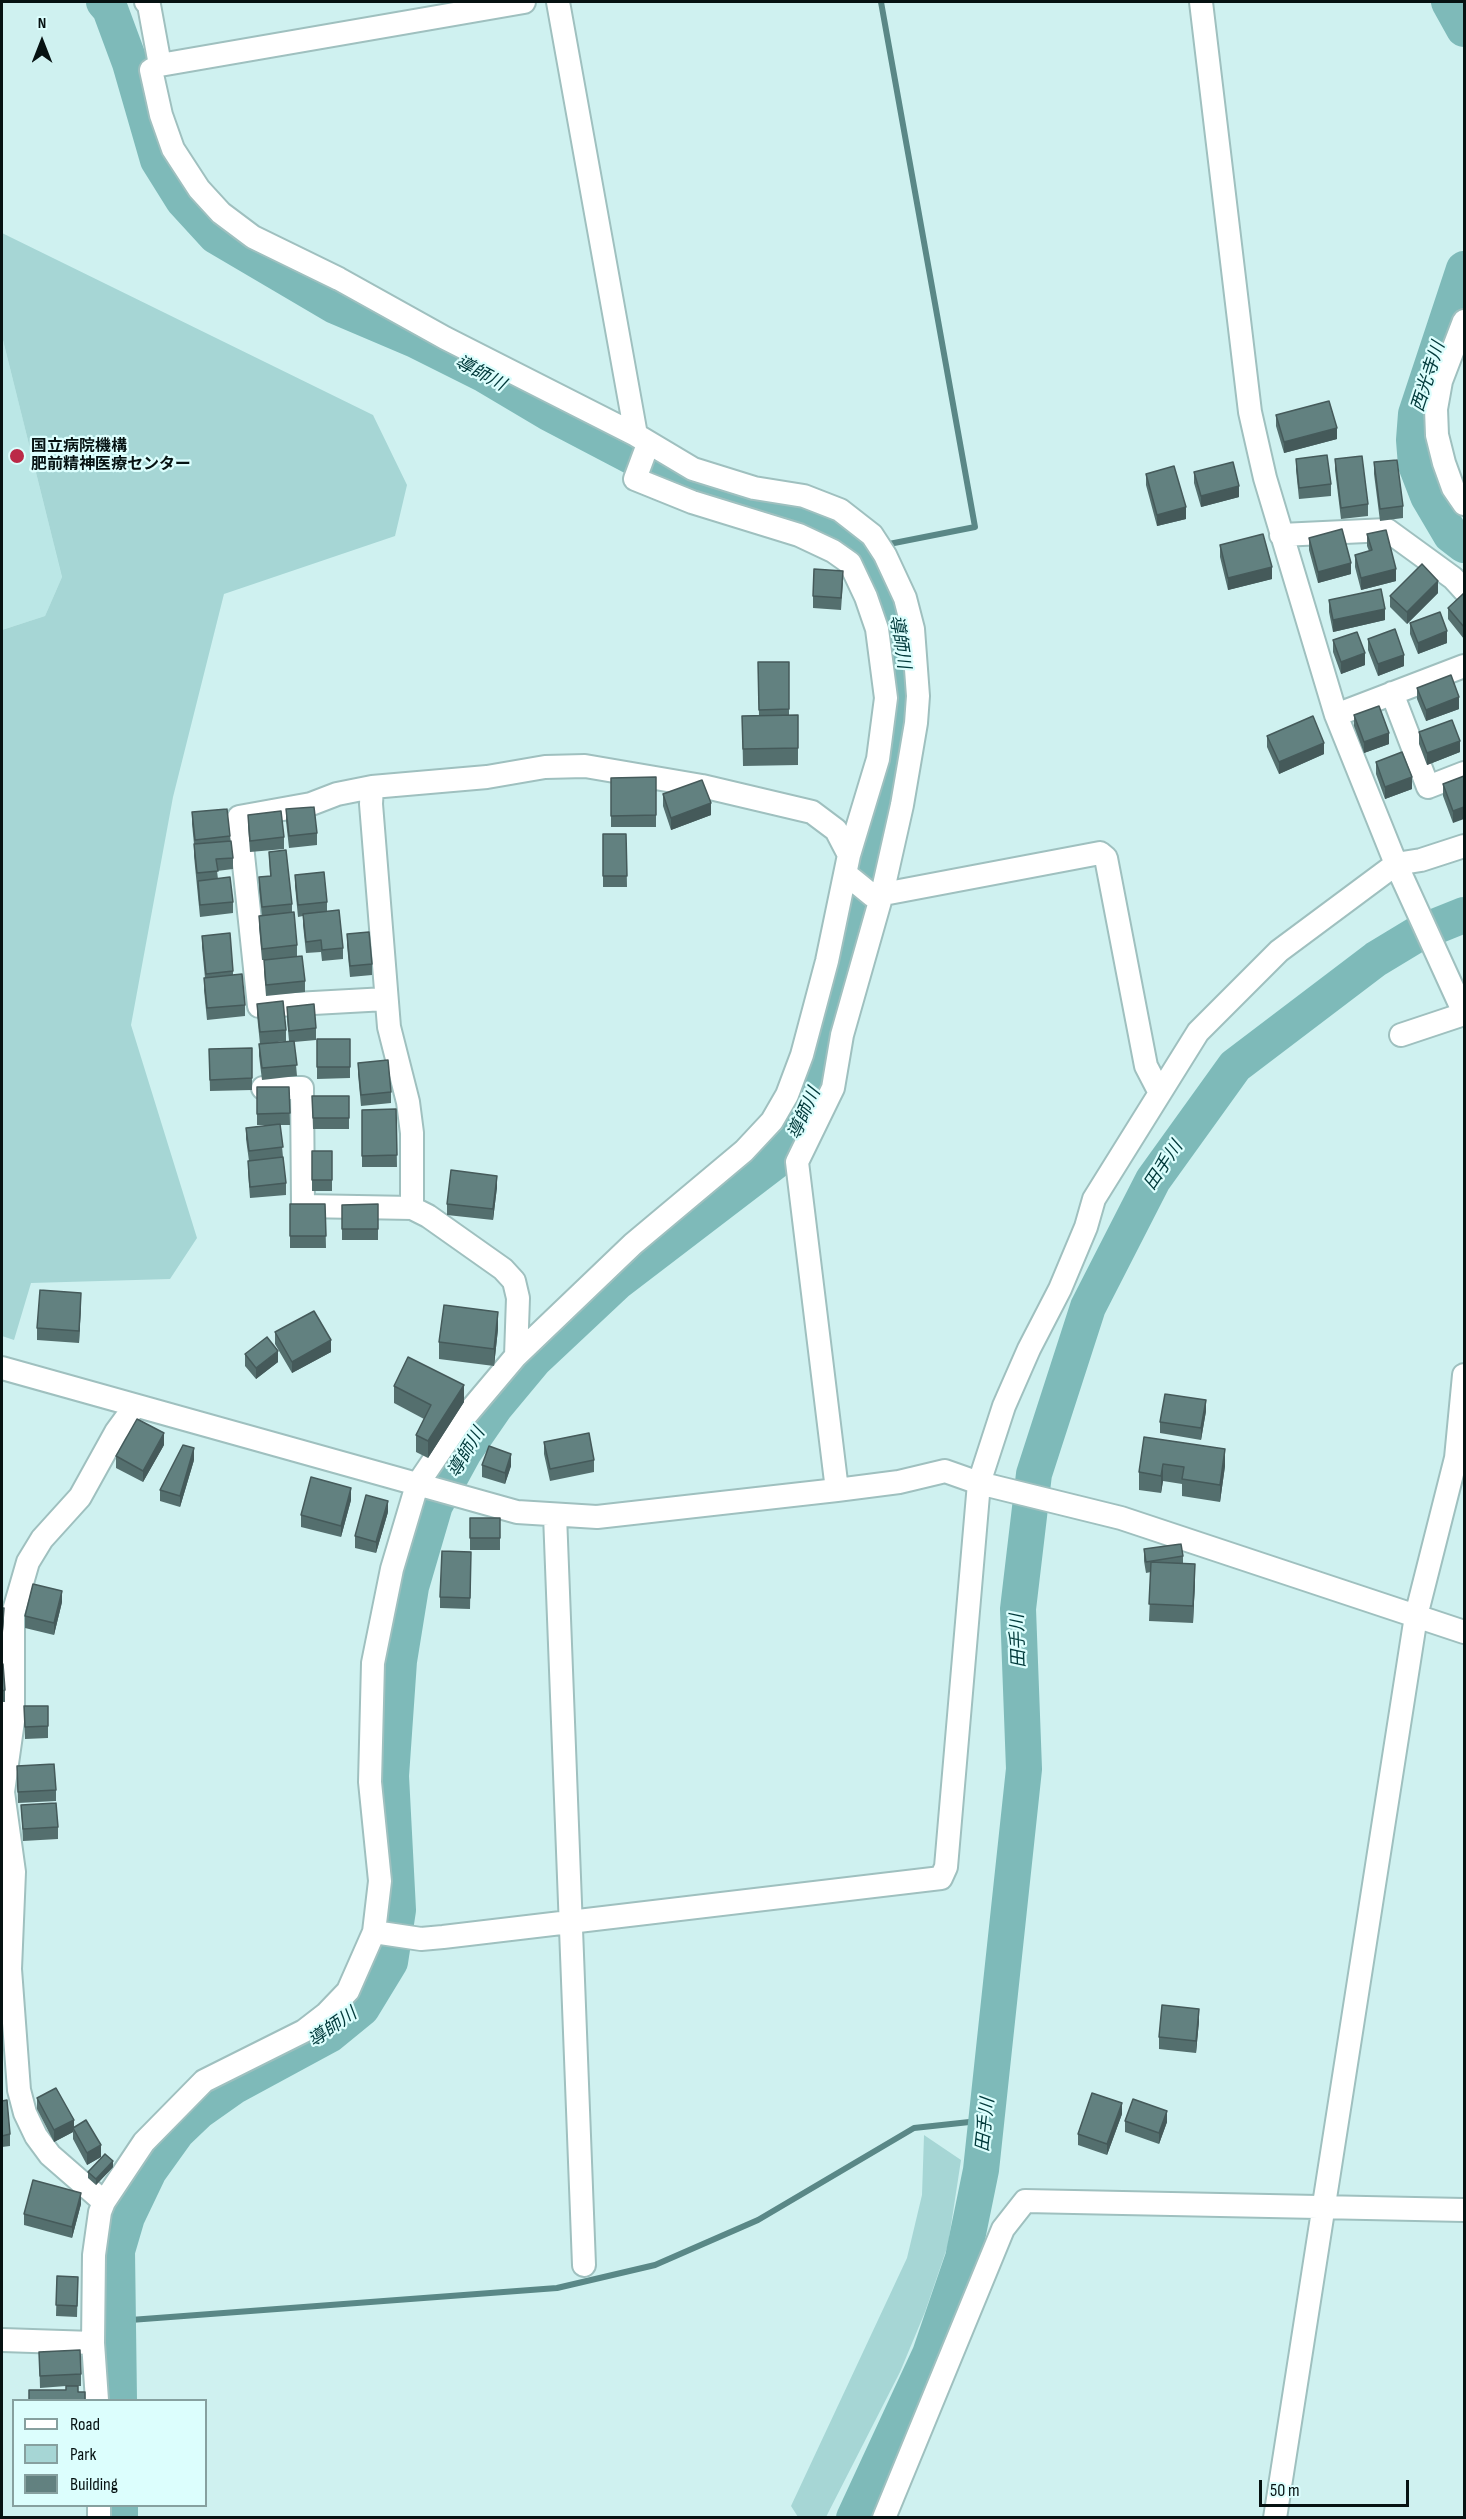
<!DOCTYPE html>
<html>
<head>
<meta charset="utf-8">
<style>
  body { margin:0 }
  #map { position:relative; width:1466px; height:2519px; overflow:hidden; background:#cff1f0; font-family:"Sofia Sans Condensed",sans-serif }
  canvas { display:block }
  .frame { position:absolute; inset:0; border:3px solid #061212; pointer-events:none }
  .legend { position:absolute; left:12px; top:2399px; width:195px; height:108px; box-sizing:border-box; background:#dcfefd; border:2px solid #86a09f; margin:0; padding:8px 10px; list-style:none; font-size:18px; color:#061212 }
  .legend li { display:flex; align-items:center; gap:12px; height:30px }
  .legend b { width:30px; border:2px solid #86a09f }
  .north { position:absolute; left:12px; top:12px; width:60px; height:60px; -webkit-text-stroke:4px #dcfefd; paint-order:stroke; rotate:0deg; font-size:16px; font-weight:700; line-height:24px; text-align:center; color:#061212 }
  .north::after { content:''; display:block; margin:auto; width:21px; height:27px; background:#061212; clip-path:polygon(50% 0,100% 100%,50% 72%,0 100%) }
  .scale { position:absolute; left:1259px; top:2480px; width:150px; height:27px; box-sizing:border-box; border:3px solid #061212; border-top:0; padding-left:8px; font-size:18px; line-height:21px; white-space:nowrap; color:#061212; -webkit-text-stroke:4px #dcfefd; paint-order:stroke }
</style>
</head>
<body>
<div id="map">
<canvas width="1466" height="2519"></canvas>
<div class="frame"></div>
<ul class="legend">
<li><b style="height:8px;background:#fff"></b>Road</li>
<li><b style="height:16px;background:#a6d6d5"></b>Park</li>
<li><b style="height:16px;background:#628180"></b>Building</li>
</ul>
<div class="north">N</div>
<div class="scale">50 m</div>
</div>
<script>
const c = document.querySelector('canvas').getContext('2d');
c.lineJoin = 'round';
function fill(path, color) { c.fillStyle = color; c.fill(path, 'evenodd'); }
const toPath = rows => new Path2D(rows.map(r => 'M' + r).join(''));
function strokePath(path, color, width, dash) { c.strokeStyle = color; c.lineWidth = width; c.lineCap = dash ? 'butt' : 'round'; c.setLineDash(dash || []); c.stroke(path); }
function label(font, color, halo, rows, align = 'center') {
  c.font = font + ' "Sofia Sans Condensed","Noto Sans JP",sans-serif'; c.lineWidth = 4.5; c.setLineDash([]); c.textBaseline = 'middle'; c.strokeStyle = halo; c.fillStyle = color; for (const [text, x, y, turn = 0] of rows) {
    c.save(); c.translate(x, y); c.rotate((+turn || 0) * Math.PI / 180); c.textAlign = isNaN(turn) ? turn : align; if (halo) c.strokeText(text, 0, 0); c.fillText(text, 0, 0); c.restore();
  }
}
const built = toPath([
  [2,336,62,577,45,616,2,630]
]);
const green = toPath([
  [2,233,373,415,407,485,395,536,224,594,173,797,131,1025,197,1238,170,1279,31,1283,14,1340,2,1336,2,630,45,616,62,577,2,336],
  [924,2135,961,2160,948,2245,925,2312,900,2372,826,2517,798,2517,791,2506,907,2258,922,2195]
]);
const stream = toPath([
  [881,2,975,527,884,545],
  [861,550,874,547],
  [117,2321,557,2288,655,2265,758,2220,914,2128,988,2120]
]);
const river = toPath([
  [104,2,110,9,130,63,158,160,183,200,216,236,335,306,415,340,485,375,549,413,675,479,738,506,817,526,861,550,884,587,898,615,906,686,899,737,879,818,870,873,852,941,820,1084,798,1138,777,1160,616,1283,535,1359,495,1407,464,1452,435,1505,411,1587,399,1661,391,1776,398,1910,390,1962,362,2008,329,2035,233,2087,199,2111,177,2132,149,2171,127,2217,117,2251,119,2400],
  [1449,2,1464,29],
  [1464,269,1416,414,1414,440,1416,465,1428,496,1451,535,1464,545],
  [120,2518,120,2506],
  [854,2518,930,2354,963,2258,981,2170,1024,1769,1018,1609,1034,1474,1088,1307,1153,1180,1235,1066,1376,959,1419,933,1464,915]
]);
const minor = toPath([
  [146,2,149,5,160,65],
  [524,2,160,65,151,70,161,115,173,149,199,189,221,213,253,237,339,279,445,338,636,435,693,469,754,488,804,496,840,510,872,535,885,555,905,598,913,629,918,696,916,723,902,805,882,894,842,1035,833,1088,797,1162,837,1490],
  [558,2,636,435],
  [1201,2,1250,412,1265,478,1336,715,1396,864,1464,1013],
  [1464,321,1441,381,1436,409,1437,435,1444,463,1453,488,1464,504],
  [1281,535,1387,530,1453,578,1464,590],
  [1392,693,1428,787,1464,773],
  [1336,715,1464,666],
  [372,787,371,804,389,1027,408,1102,412,1133,412,1208,428,1216,503,1269,514,1281,518,1298,516,1356],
  [846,874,873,896,1100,853,1106,858,1146,1066,1160,1093],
  [386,999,259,1006,239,817,311,804,337,794,372,787,487,777,545,767,585,766,702,786,812,812,836,830,849,855],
  [1401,1035,1464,1014],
  [263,1088,302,1088,303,1206,412,1208],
  [2,1368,517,1512,597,1517,837,1490,899,1482,945,1471,979,1483,1121,1518,1464,1632],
  [555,1515,584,2265],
  [374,1932,421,1939,443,1937,941,1878,946,1867,979,1483,1004,1406,1029,1349,1060,1289,1086,1227,1094,1199,1198,1032,1279,951,1396,864,1421,860,1464,846],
  [104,2202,50,2155,36,2136,25,2113,19,2090,10,1969,14,1872,3,1792,13,1721,13,1614,28,1562,42,1539,80,1497,116,1432,135,1406],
  [2,2340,93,2343],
  [97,2400,93,2343,94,2255,100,2212,104,2202,144,2142,204,2081,304,2031,326,2014,348,1991,374,1932,380,1881,370,1782,373,1663,392,1569,417,1485,457,1426,516,1356,633,1244,744,1151,772,1121,787,1095,802,1055,827,961,849,855,878,759,886,698,877,629,866,597,850,563,833,551,799,535,692,502,635,479,648,444],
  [99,2518,99,2506],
  [884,2518,1003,2229,1025,2201,1464,2210],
  [1275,2518,1416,1616,1456,1458,1464,1375]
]);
const wall = toPath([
  [1276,415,1337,439,1284,453,1276,426],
  [1296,459,1331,484,1331,496,1299,499,1296,470],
  [1335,459,1368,504,1368,516,1341,519,1335,470],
  [1374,462,1403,506,1403,518,1380,521,1374,474],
  [1194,472,1239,497,1201,507,1194,483],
  [1146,474,1186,519,1157,526,1146,485],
  [1367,534,1396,581,1361,590,1355,567,1355,555,1369,551,1367,546],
  [1309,538,1351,574,1318,583,1309,550],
  [1220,545,1272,579,1228,590,1220,557],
  [843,582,841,610,813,608,813,596],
  [1438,593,1407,624,1390,607,1390,596],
  [1464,593,1464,639,1448,619,1448,608],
  [1329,600,1385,620,1333,632,1329,612],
  [1410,623,1447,643,1418,654,1410,634],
  [1368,639,1404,666,1378,676,1368,650],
  [1333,640,1365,665,1341,674,1333,652],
  [758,662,789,662,789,715,798,715,798,765,743,766,742,716,759,715],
  [1417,688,1459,709,1426,721,1417,699],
  [1354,715,1389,744,1364,753,1354,726],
  [1419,732,1460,752,1427,765,1419,744],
  [1267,736,1324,754,1279,774,1267,747],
  [1376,762,1412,789,1385,799,1376,774],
  [1464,776,1453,823,1443,796,1443,784],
  [656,777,656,827,611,827,611,778],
  [663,794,711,815,671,830,663,806],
  [286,809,317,833,317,845,289,848,286,821],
  [192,812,230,836,233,858,233,869,217,871,218,879,233,902,233,913,200,917,194,856,194,844,192,824],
  [248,815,284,837,284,849,250,852,248,826],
  [603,834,626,834,627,887,603,887],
  [269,852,292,904,292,913,297,945,297,956,305,981,305,992,266,996,264,971,264,960,262,960,259,927,259,916,262,916,259,889,259,877,270,876],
  [295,875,327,902,327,911,343,948,343,959,322,961,321,952,306,953,303,925,303,916,298,917,295,886],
  [347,934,372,964,372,975,350,977,347,945],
  [202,936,233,971,233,975,245,1005,245,1016,207,1020,204,990,205,978,202,947],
  [257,1004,286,1030,286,1041,260,1044,257,1015],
  [287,1007,316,1028,316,1040,294,1042,297,1076,262,1080,259,1056,259,1044,289,1041,287,1019],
  [317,1039,350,1039,350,1078,317,1079],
  [252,1048,252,1090,210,1091,209,1049],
  [358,1063,391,1092,391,1103,361,1106,358,1074],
  [257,1087,289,1087,290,1125,280,1125,283,1157,286,1183,286,1195,250,1198,248,1172,249,1161,246,1139,246,1128,271,1125,257,1125],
  [312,1096,349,1096,349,1129,313,1129],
  [396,1109,397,1167,362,1167,362,1110],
  [312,1151,332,1151,332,1191,312,1191],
  [497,1187,493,1220,447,1215,447,1204],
  [290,1204,325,1204,326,1248,290,1248],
  [378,1204,378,1240,342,1240,342,1205],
  [81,1304,79,1343,37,1340,37,1328],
  [498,1329,494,1366,439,1359,439,1342],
  [275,1332,331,1352,292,1373,275,1344],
  [245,1354,278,1362,256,1379,245,1366],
  [394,1386,464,1402,428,1458,416,1452,416,1435,424,1419,394,1403],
  [1206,1411,1201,1440,1160,1433,1160,1422],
  [1144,1437,1225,1466,1220,1502,1182,1496,1182,1484,1163,1481,1161,1493,1139,1490,1139,1472],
  [544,1442,594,1460,594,1472,550,1481,544,1454],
  [164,1445,143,1482,116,1468,116,1456],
  [194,1460,180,1507,160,1501,160,1490],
  [482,1465,511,1466,505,1484,482,1477],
  [351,1500,341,1537,301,1527,301,1515],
  [388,1512,376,1553,355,1548,355,1536],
  [470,1518,500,1518,500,1550,470,1550],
  [1144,1549,1183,1556,1183,1564,1195,1581,1193,1623,1149,1621,1151,1572,1146,1573,1144,1561],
  [471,1563,470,1609,440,1608,440,1597],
  [62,1602,54,1635,25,1628,25,1616],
  [2,1664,5,1690,5,1702,2,1702],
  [24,1706,48,1706,48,1738,25,1739],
  [17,1766,56,1790,56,1801,18,1803],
  [21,1805,58,1827,58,1839,23,1841],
  [1199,2021,1196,2053,1159,2049,1159,2037],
  [37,2098,74,2127,101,2157,87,2165,73,2139,73,2132,54,2142,37,2109],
  [2,2101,10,2134,10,2146,2,2147],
  [1122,2114,1107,2155,1078,2145,1078,2134],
  [1125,2121,1167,2122,1159,2144,1125,2132],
  [113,2167,96,2185,88,2178,88,2172],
  [81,2204,72,2238,24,2225,24,2214],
  [57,2276,78,2277,77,2317,56,2316],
  [39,2352,81,2374,81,2386,71,2386,78,2392,66,2390,66,2386,40,2388]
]);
const shadedWall = toPath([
  [1337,428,1337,439,1284,453,1284,442],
  [1239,486,1239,497,1201,507,1201,496],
  [1186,507,1186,519,1157,526,1157,515],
  [1351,563,1351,574,1318,583,1318,572],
  [1272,567,1272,579,1228,590,1228,578],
  [1396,569,1396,581,1361,590,1361,578],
  [1438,581,1438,593,1407,624,1407,612],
  [1385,609,1385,620,1333,632,1333,620],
  [1447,631,1447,643,1418,654,1418,643],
  [1365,653,1365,665,1341,674,1341,662],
  [1404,655,1404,666,1378,676,1378,664],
  [1459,697,1459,709,1426,721,1426,710],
  [1389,733,1389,744,1364,753,1364,742],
  [1460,741,1460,752,1427,765,1427,753],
  [1324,743,1324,754,1279,774,1279,762],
  [1412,777,1412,789,1385,799,1385,787],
  [711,803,711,815,671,830,671,818],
  [1464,807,1464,819,1453,823,1453,811],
  [497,1176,497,1187,493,1220,493,1209],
  [81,1293,81,1304,79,1343,79,1331],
  [498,1312,498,1329,494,1366,494,1349],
  [331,1340,331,1352,292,1373,292,1362],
  [278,1351,278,1362,256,1379,256,1368],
  [464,1385,464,1402,428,1458,428,1441],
  [1206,1400,1206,1411,1201,1440,1201,1428],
  [164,1433,164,1445,143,1482,143,1471],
  [194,1448,194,1460,180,1507,180,1496],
  [1225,1449,1225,1466,1220,1502,1220,1485],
  [511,1454,511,1466,505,1484,505,1473],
  [1163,1464,1163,1481,1161,1493,1161,1476],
  [351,1488,351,1500,341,1537,341,1526],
  [388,1501,388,1512,376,1553,376,1542],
  [1195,1564,1195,1581,1193,1623,1193,1606],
  [62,1591,62,1602,54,1635,54,1623],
  [4,1608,4,1620,2,1645,2,1634],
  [1199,2009,1199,2021,1196,2053,1196,2041],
  [1122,2103,1122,2114,1107,2155,1107,2144],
  [1167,2111,1167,2122,1159,2144,1159,2133],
  [74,2120,74,2130,73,2128,73,2132,54,2142,54,2130],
  [101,2145,101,2157,87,2165,87,2153],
  [113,2161,113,2167,96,2185,96,2179],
  [81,2193,81,2204,72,2238,72,2227]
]);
const building = toPath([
  [1329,401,1337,428,1284,442,1276,415,1329,401],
  [1327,455,1331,484,1299,488,1296,459,1327,455],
  [1362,456,1368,504,1341,508,1335,459,1362,456],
  [1397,460,1403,506,1380,509,1374,462,1397,460],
  [1233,462,1239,486,1201,496,1194,472,1233,462],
  [1174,466,1186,507,1157,515,1146,474,1174,466],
  [1342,529,1351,563,1318,572,1309,538,1342,529],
  [1386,530,1396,569,1361,578,1355,555,1372,550,1367,534,1386,530],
  [1263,534,1272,567,1228,578,1220,545,1263,534],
  [1422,564,1438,581,1407,612,1390,596,1422,564],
  [814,569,843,571,841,598,813,596,814,569],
  [1381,589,1385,609,1333,620,1329,600,1381,589],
  [1464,593,1464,627,1448,608,1464,593],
  [1440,612,1447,631,1418,643,1410,623,1440,612],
  [1395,629,1404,655,1378,664,1368,639,1395,629],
  [1357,632,1365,653,1341,662,1333,640,1357,632],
  [758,662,789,662,789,709,759,710,758,662],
  [1451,675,1459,697,1426,710,1417,688,1451,675],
  [1379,706,1389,733,1364,742,1354,715,1379,706],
  [798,715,798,748,743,749,742,716,798,715],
  [1313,716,1324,743,1279,762,1267,736,1313,716],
  [1452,720,1460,741,1427,753,1419,732,1452,720],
  [1402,752,1412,777,1385,787,1376,762,1402,752],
  [1464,776,1464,807,1453,811,1443,784,1464,776],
  [656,777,656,815,611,816,611,778,656,777],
  [702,780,711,803,671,818,663,794,702,780],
  [314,807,317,833,289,836,286,809,314,807],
  [227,809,230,836,195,840,192,812,227,809],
  [281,811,284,837,250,841,248,815,281,811],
  [603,834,626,834,627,876,603,876,603,834],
  [231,841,233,858,216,859,218,871,197,873,194,844,231,841],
  [286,850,292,904,262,907,259,877,271,876,269,852,286,850],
  [324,872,327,902,298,905,295,875,324,872],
  [230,877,233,902,200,905,198,881,230,877],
  [339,910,343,948,322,950,321,940,306,942,303,914,339,910],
  [294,912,297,945,262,949,259,916,294,912],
  [369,932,372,964,350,966,347,934,369,932],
  [230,933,233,971,206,974,202,936,230,933],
  [302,956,305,981,266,985,264,960,302,956],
  [242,974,245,1005,207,1008,204,978,242,974],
  [283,1001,286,1030,260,1032,257,1004,283,1001],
  [314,1004,316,1028,289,1031,287,1007,314,1004],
  [317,1039,350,1039,350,1067,317,1067,317,1039],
  [294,1041,297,1065,262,1068,259,1044,294,1041],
  [252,1048,252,1078,210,1080,209,1049,252,1048],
  [388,1060,391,1092,361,1095,358,1063,388,1060],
  [257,1087,289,1087,290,1113,257,1114,257,1087],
  [312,1096,349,1096,349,1118,313,1118,312,1096],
  [396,1109,397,1155,362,1156,362,1110,396,1109],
  [280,1124,283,1147,249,1151,246,1128,280,1124],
  [312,1151,332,1151,332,1180,312,1180,312,1151],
  [283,1157,286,1183,250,1187,248,1161,283,1157],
  [451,1170,497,1176,493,1209,447,1204,451,1170],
  [290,1204,325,1204,326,1236,290,1236,290,1204],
  [378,1204,378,1229,342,1229,342,1205,378,1204],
  [40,1290,81,1293,79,1331,37,1328,40,1290],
  [444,1305,498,1312,494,1349,439,1342,444,1305],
  [314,1311,331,1340,292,1362,275,1332,314,1311],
  [267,1337,278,1351,256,1368,245,1354,267,1337],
  [408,1357,464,1385,428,1441,416,1435,431,1405,394,1386,408,1357],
  [1165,1394,1206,1400,1201,1428,1160,1422,1165,1394],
  [137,1419,164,1433,143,1471,116,1456,137,1419],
  [589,1433,594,1460,550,1469,544,1442,589,1433],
  [1144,1437,1225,1449,1220,1485,1182,1479,1184,1467,1163,1464,1161,1476,1139,1472,1144,1437],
  [183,1445,194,1448,180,1496,160,1490,183,1445],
  [489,1446,511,1454,505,1473,482,1465,489,1446],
  [311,1477,351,1488,341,1526,301,1515,311,1477],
  [366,1495,388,1501,376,1542,355,1536,366,1495],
  [470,1518,500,1518,500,1538,470,1538,470,1518],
  [1181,1544,1183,1556,1146,1562,1144,1549,1181,1544],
  [442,1551,471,1552,470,1598,440,1597,442,1551],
  [1151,1562,1195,1564,1193,1606,1149,1604,1151,1562],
  [33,1584,62,1591,54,1623,25,1616,33,1584],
  [2,1608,4,1608,2,1634,2,1608],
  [2,1664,3,1664,5,1690,2,1691,2,1664],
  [24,1706,48,1706,48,1726,25,1727,24,1706],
  [54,1764,56,1790,18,1792,17,1766,54,1764],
  [56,1803,58,1827,23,1829,21,1805,56,1803],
  [1162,2005,1199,2009,1196,2041,1159,2037,1162,2005],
  [56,2088,74,2120,54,2130,37,2098,56,2088],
  [1092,2093,1122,2103,1107,2144,1078,2134,1092,2093],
  [1133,2099,1167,2111,1159,2133,1125,2121,1133,2099],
  [7,2100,10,2134,2,2136,2,2101,7,2100],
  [86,2120,101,2145,87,2153,73,2128,86,2120],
  [105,2154,113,2161,96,2179,88,2172,105,2154],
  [33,2180,81,2193,72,2227,24,2214,33,2180],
  [57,2276,78,2277,77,2306,56,2305,57,2276],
  [80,2350,81,2374,40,2376,39,2352,80,2350],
  [66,2386,78,2386,78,2392,85,2392,85,2400,29,2400,29,2390,66,2390,66,2386]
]);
const markers = [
  [17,456,8,"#bb2a48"]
];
const poiNames = [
  ["国立病院機構",31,447],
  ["肥前精神医療センター",31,465]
];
const waterNames = [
  ["導師川",480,374,28],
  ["西光寺川",1429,377,-72],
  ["導師川",899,642,81],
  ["導師川",805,1114,-66],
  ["田手川",1164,1166,-56],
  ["導師川",467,1453,-59],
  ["田手川",1019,1641,-92],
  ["導師川",333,2028,-35],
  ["田手川",986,2125,-84]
];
fill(built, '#bbe7e6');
fill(green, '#a6d6d5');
strokePath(stream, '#5a8887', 6);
strokePath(river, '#7ebab9', 36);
strokePath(minor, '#9fc0bf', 26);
strokePath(minor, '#fff', 22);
fill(wall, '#546f6e');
fill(shadedWall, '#455a5a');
fill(building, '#628180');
strokePath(building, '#455a5a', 1.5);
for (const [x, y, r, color] of markers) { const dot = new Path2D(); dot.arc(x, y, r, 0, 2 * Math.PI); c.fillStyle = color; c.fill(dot); strokePath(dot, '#dcfefd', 2); }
label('bold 16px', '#061212', '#dcfefd', poiNames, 'left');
label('italic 18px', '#00393a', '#dcfefd', waterNames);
</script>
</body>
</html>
